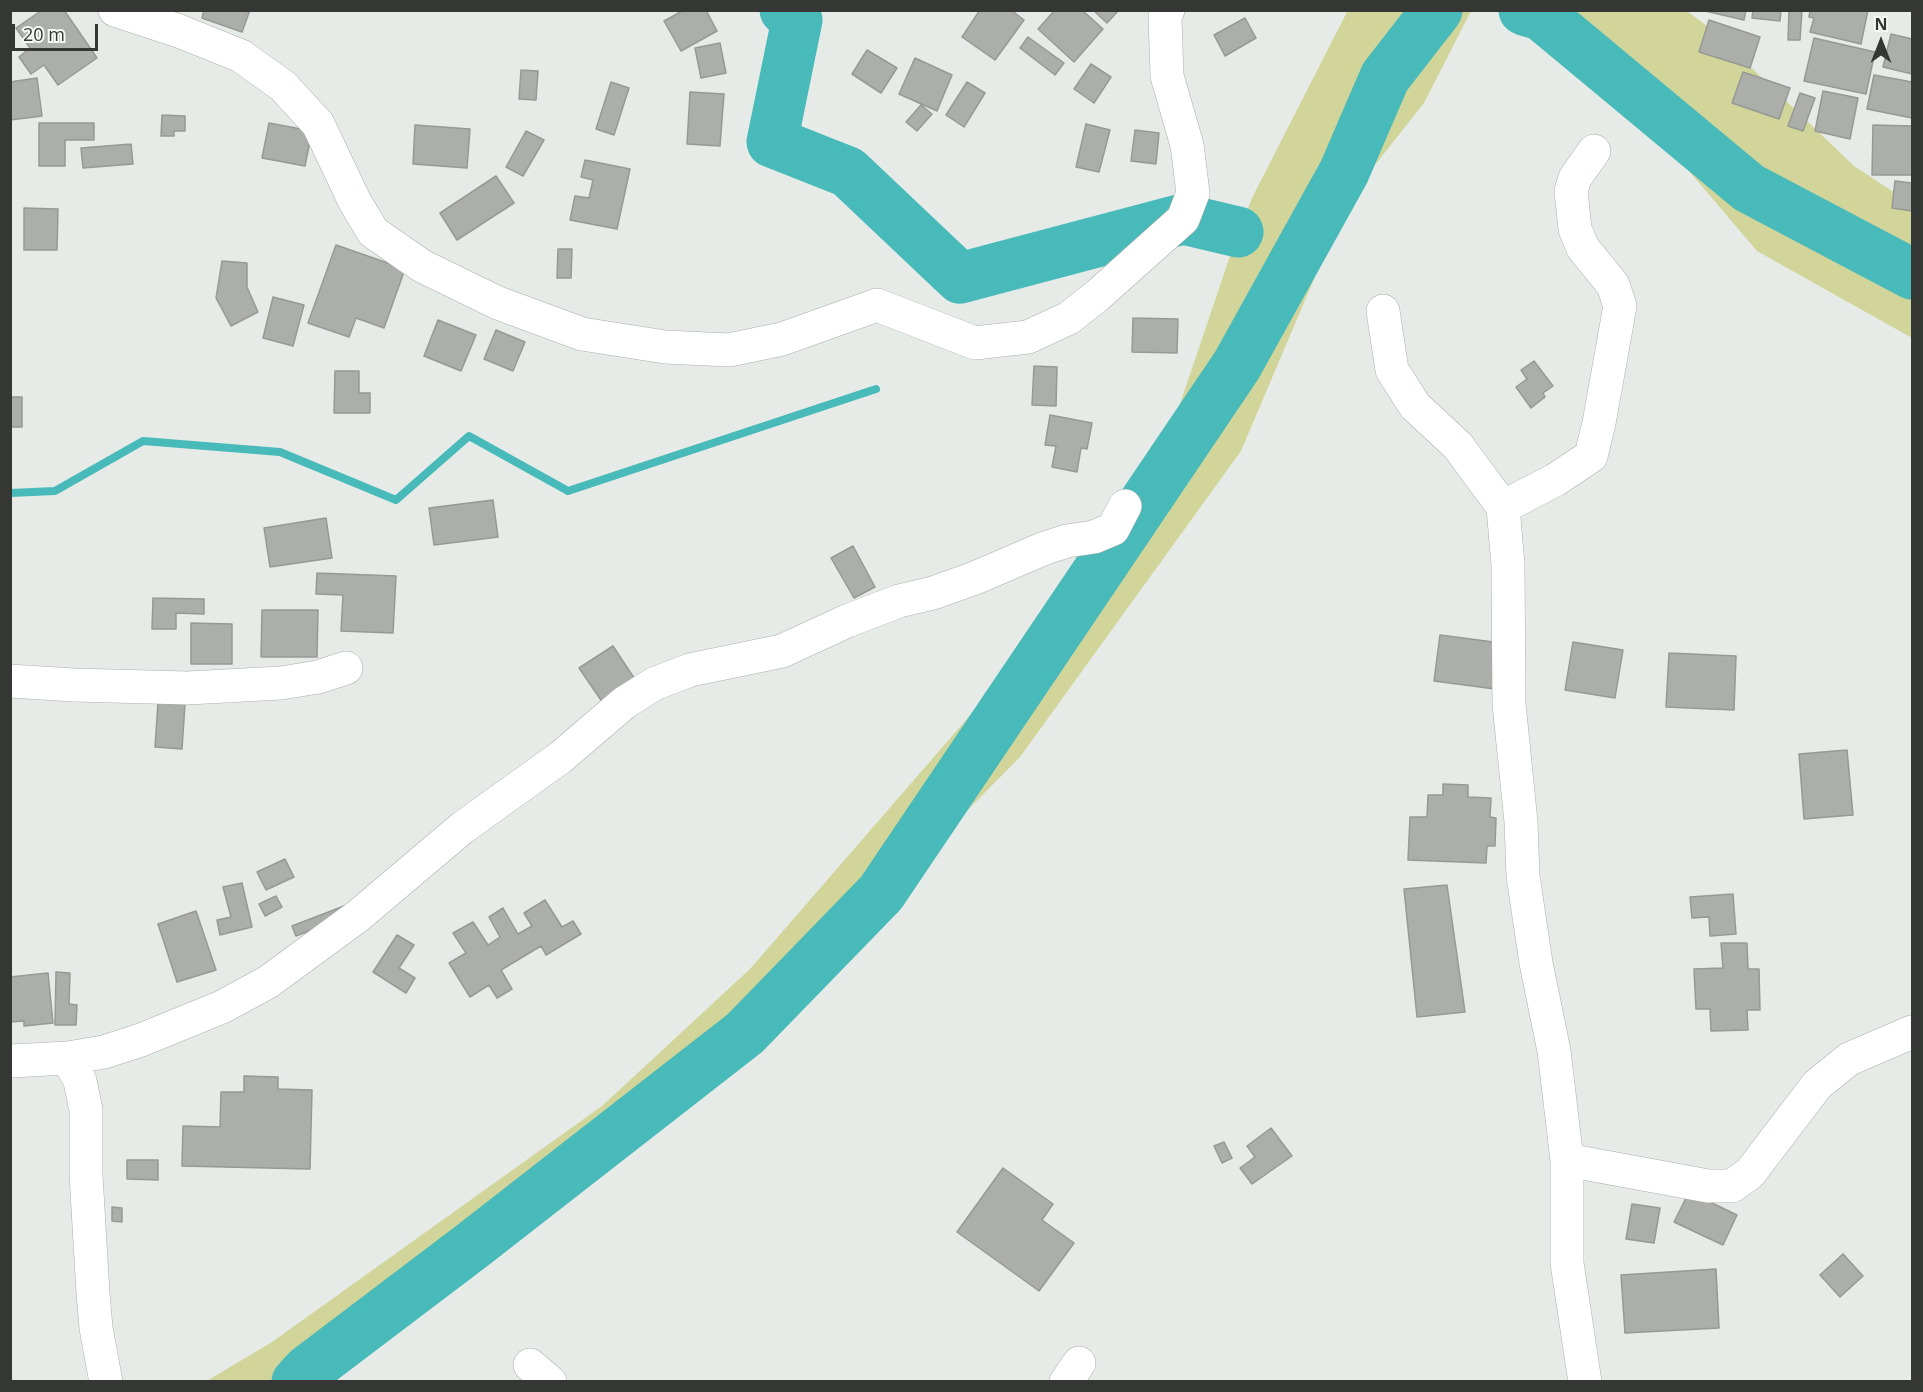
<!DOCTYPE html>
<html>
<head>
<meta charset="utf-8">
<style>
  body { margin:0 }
  #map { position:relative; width:1923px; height:1392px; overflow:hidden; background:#e6ebe8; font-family:"Open Sans",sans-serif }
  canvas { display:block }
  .frame { position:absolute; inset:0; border:12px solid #353735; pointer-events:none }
  .north { position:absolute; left:1851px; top:12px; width:60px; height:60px; -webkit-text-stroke:4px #f4f9f5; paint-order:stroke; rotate:0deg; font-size:16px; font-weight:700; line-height:24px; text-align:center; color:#353735 }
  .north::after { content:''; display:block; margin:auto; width:21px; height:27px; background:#353735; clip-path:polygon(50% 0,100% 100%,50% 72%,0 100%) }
  .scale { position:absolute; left:12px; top:24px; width:86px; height:27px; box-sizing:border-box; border:3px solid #353735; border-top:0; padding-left:8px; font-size:18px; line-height:21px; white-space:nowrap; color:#353735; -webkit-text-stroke:4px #f4f9f5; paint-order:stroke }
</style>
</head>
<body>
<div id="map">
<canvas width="1923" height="1392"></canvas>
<div class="frame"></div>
<div class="north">N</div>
<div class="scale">20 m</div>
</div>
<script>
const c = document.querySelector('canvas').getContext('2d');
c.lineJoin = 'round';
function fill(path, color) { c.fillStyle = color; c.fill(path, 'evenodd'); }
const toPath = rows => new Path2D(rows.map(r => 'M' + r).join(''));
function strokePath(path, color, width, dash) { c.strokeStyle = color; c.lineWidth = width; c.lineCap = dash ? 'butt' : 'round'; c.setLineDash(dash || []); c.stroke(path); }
const green = toPath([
  [1348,10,1471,11,1424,103,1348,199,1241,451,1020,757,806,974,645,1113,350,1326,338,1381,205,1382,272,1342,602,1106,750,969,1142,517,1238,232,1253,196],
  [1521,11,1687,11,1711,29,1854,166,1912,204,1912,338,1757,251,1620,90,1564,34]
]);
const stream = toPath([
  [10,493,55,491,143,441,280,452,396,500,469,436,568,491,876,389]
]);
const river = toPath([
  [785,10,797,20,772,142,848,172,960,278,1183,219,1238,232],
  [1524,10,1541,15,1749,188,1912,274],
  [297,1382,308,1370,473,1245,745,1033,881,893,1237,365,1344,172,1385,77,1437,10]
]);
const building = toPath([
  [42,10,64,10,97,58,58,85,44,65,31,74,19,57,30,48,16,28,42,10],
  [204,10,250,10,242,32,202,18,204,10],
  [684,10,706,10,717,31,681,51,664,21,684,10],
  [980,10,1011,10,1024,20,995,60,962,37,980,10],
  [1055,10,1082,10,1103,29,1074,62,1038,29,1055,10],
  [1093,10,1119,10,1107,23,1093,10],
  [1701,10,1746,10,1744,20,1701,10],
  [1753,10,1781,10,1780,21,1752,18,1753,10],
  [1789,10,1802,10,1800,40,1788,40,1789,10],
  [1810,10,1868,10,1861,44,1810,32,1814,18,1809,17,1810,10],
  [1245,18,1256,38,1225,56,1214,35,1245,18],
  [1709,20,1760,37,1750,68,1699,52,1709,20],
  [1891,34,1912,39,1912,74,1883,67,1891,34],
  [1028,37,1064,63,1055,75,1020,48,1028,37],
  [1814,38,1875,52,1866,94,1804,81,1814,38],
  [720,43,726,73,701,78,695,48,720,43],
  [867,50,897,68,881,93,852,74,867,50],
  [915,58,952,75,937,111,899,94,915,58],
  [1091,64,1111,77,1094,103,1074,89,1091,64],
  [521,70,538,71,536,100,519,99,521,70],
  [1743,72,1790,88,1779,119,1732,103,1743,72],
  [1874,75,1912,82,1912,118,1867,109,1874,75],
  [37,78,42,116,10,120,10,82,37,78],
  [611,82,629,88,614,135,596,129,611,82],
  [967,82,985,93,964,127,946,115,967,82],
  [1823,91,1858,98,1850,139,1815,131,1823,91],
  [690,92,724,94,720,146,687,144,690,92],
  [1800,93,1815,98,1803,131,1788,126,1800,93],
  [921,105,932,114,917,131,906,122,921,105],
  [162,115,185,116,185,131,174,131,174,136,161,136,162,115],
  [39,123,94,123,94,140,65,140,65,166,39,166,39,123],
  [269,123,312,131,305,166,262,158,269,123],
  [1086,124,1110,130,1099,172,1076,167,1086,124],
  [415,125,470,129,467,168,413,164,415,125],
  [1873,125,1912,126,1912,175,1872,175,1873,125],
  [1135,130,1159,133,1156,164,1131,161,1135,130],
  [526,131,544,140,523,176,506,167,526,131],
  [131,144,133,164,83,168,81,148,131,144],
  [585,160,630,169,617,229,570,220,575,196,589,198,593,180,581,177,585,160],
  [496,176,514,203,457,240,440,213,496,176],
  [1895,181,1912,183,1912,211,1892,208,1895,181],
  [24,208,58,209,57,250,24,250,24,208],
  [336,245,405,269,384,328,356,318,349,337,308,323,336,245],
  [558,249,572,249,571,278,557,278,558,249],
  [222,261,247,263,247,287,258,312,231,326,216,298,222,261],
  [273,297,304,305,293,346,263,338,273,297],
  [1133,318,1178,319,1177,353,1132,352,1133,318],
  [438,320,476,335,461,371,424,356,438,320],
  [496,330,525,342,513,371,484,359,496,330],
  [1534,361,1553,386,1543,393,1545,397,1531,408,1516,387,1527,379,1521,370,1534,361],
  [1034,366,1057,367,1056,406,1032,405,1034,366],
  [335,371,359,371,359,393,370,393,370,413,334,413,335,371],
  [10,397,22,397,22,427,10,427,10,397],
  [1050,415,1092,423,1087,449,1081,448,1077,472,1052,467,1056,446,1045,445,1050,415],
  [493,500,498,537,434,545,429,508,493,500],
  [326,518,332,558,270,567,264,528,326,518],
  [853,546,875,587,854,598,831,558,853,546],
  [317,573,396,576,393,633,341,631,343,595,316,594,317,573],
  [153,598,204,599,204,614,176,613,176,629,152,629,153,598],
  [262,610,318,610,317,657,261,657,262,610],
  [191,623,232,624,232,664,191,664,191,623],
  [1440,635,1501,643,1495,689,1434,681,1440,635],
  [1573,642,1623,650,1615,698,1565,690,1573,642],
  [613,646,636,681,603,703,579,668,613,646],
  [1669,653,1736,656,1734,710,1666,707,1669,653],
  [158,703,185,704,182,749,155,747,158,703],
  [1847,750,1853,815,1804,819,1799,754,1847,750],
  [1443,784,1468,785,1468,797,1491,798,1490,817,1496,818,1495,846,1487,846,1486,863,1408,860,1410,817,1427,817,1428,795,1443,795,1443,784],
  [285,859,294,877,266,890,257,872,285,859],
  [242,883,252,927,220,935,217,920,231,917,223,887,242,883],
  [1447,885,1465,1012,1417,1017,1404,889,1447,885],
  [1733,894,1736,934,1710,936,1709,917,1692,918,1690,897,1733,894],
  [276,896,282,907,265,916,259,904,276,896],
  [545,900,562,927,573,921,581,934,546,955,541,946,501,970,512,989,497,998,489,985,470,997,449,963,466,953,453,933,473,922,488,945,500,937,489,917,503,908,518,934,532,926,524,913,545,900],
  [344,906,348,916,296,936,292,926,344,906],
  [196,911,216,970,177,982,158,924,196,911],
  [397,935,414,945,399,968,415,978,406,993,373,972,397,935],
  [1721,943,1747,943,1748,969,1759,969,1760,1010,1747,1010,1748,1030,1711,1031,1710,1009,1696,1009,1694,969,1723,968,1721,943],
  [56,972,70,973,69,1004,77,1005,76,1025,55,1025,56,972],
  [48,973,53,1023,24,1026,24,1021,10,1022,10,977,48,973],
  [244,1076,278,1077,278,1089,312,1090,310,1169,182,1166,183,1126,220,1127,221,1092,244,1092,244,1076],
  [1271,1128,1292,1156,1252,1184,1240,1168,1255,1157,1247,1146,1271,1128],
  [1224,1142,1232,1158,1222,1163,1214,1146,1224,1142],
  [127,1160,158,1160,158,1180,127,1179,127,1160],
  [1003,1168,1053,1204,1042,1220,1074,1243,1039,1291,957,1232,1003,1168],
  [1689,1192,1737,1215,1723,1245,1674,1222,1689,1192],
  [1632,1204,1660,1208,1654,1243,1626,1239,1632,1204],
  [112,1207,122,1208,122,1222,112,1221,112,1207],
  [1843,1254,1863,1276,1840,1297,1820,1275,1843,1254],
  [1716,1269,1719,1328,1625,1333,1621,1275,1716,1269]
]);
const minor = toPath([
  [115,10,179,31,241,56,283,86,318,124,355,202,373,232,422,266,498,303,582,334,665,347,729,350,782,339,877,305,975,343,1028,337,1069,318,1098,295,1183,219,1193,193,1187,145,1167,76,1165,17,1168,10],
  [1383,311,1392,370,1415,406,1458,446,1503,507,1508,565,1509,704,1521,822,1523,876,1536,963,1554,1051,1567,1160,1567,1263,1585,1382],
  [1503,507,1555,480,1591,456,1599,423,1620,306,1613,285,1583,248,1575,229,1571,191,1575,178,1594,151],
  [10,681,74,685,188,688,281,683,318,677,346,668],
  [68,1058,80,1081,86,1110,86,1175,93,1293,96,1328,106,1382],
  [10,1061,68,1058,104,1052,141,1040,222,1007,268,982,358,916,462,828,561,757,624,703,654,684,690,670,782,651,847,621,899,601,933,593,975,578,1045,548,1067,541,1094,537,1113,529,1125,506],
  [1567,1160,1708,1186,1732,1186,1750,1173,1817,1085,1849,1059,1912,1032],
  [530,1365,550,1382],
  [1066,1382,1079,1363]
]);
fill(green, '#d1d59a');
strokePath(stream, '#49baba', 8);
strokePath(river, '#49baba', 51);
fill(building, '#acaeaa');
strokePath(building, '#969994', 1.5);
strokePath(minor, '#aaafab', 34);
strokePath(minor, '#fff', 33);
</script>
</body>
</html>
